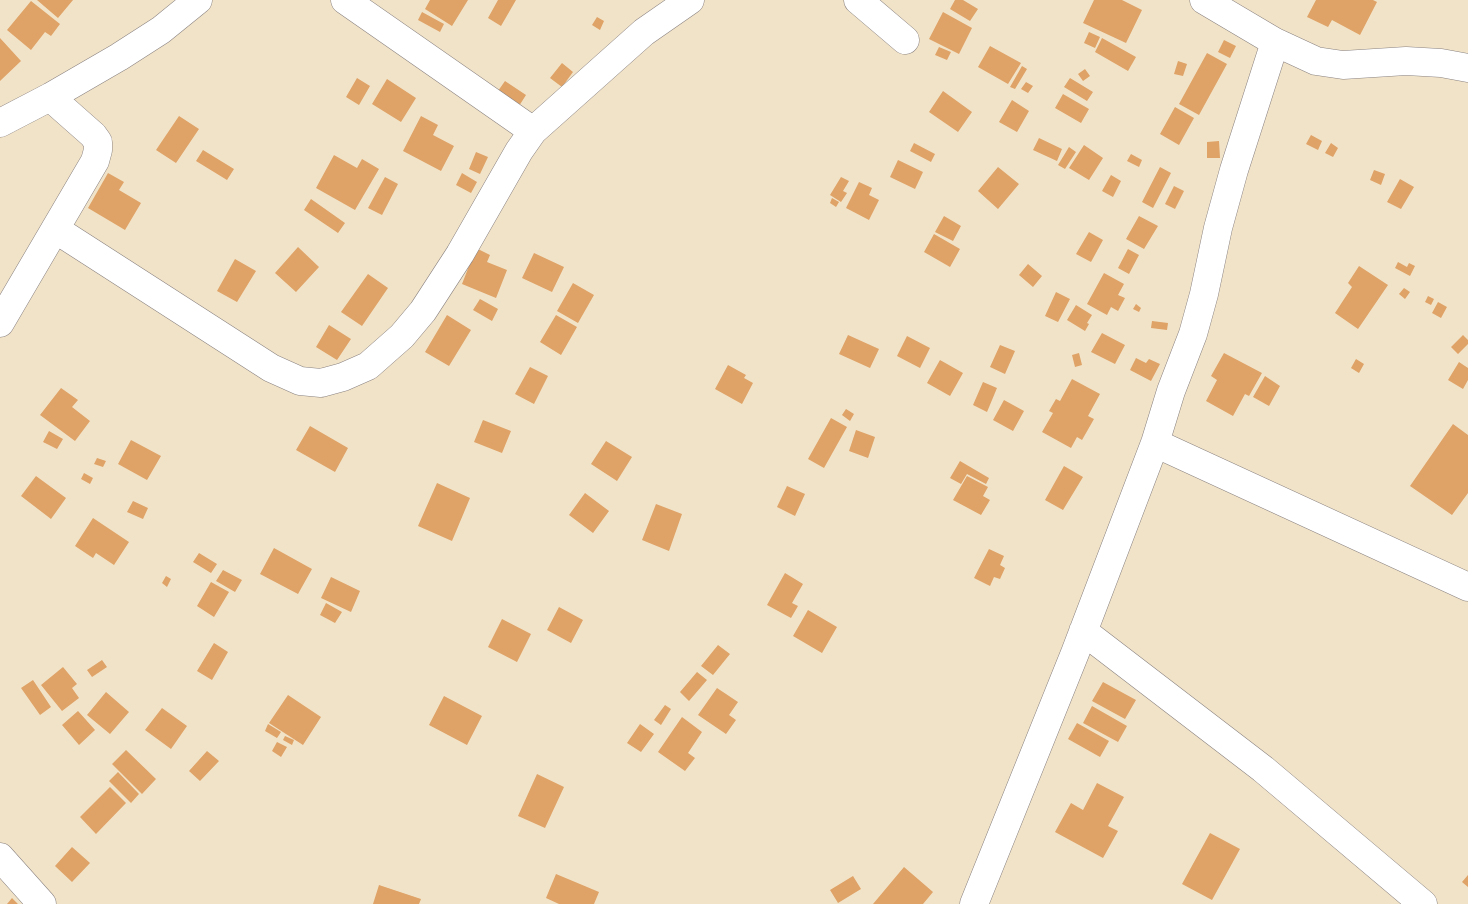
<!DOCTYPE html>
<html>
<head>
<meta charset="utf-8">
<style>
  body { margin:0 }
  canvas { display:block; background:#f1e3c7 }
</style>
</head>
<body>
<canvas width="1468" height="904"></canvas>
<script>
const c = document.querySelector('canvas').getContext('2d');
c.lineJoin = 'round';
function fill(path, color) { c.fillStyle = color; c.fill(path, 'evenodd'); }
const toPath = rows => new Path2D(rows.map(r => 'M' + r).join(''));
function strokePath(path, color, width, dash) { c.strokeStyle = color; c.lineWidth = width; c.lineCap = dash ? 'butt' : 'round'; c.setLineDash(dash || []); c.stroke(path); }
const building = toPath([
  [37,0,73,0,58,18],
  [430,0,468,0,452,26,425,9],
  [498,0,516,0,501,26,488,18],
  [955,0,963,0,978,9,970,21,950,9],
  [1094,0,1122,0,1142,10,1126,43,1083,23],
  [1316,0,1373,0,1377,2,1360,35,1332,20,1328,27,1307,17],
  [31,1,60,24,51,36,45,32,31,50,7,30],
  [422,12,444,24,440,32,418,20],
  [943,12,972,28,959,54,929,39],
  [597,17,604,21,600,30,592,25],
  [1089,32,1100,37,1095,48,1084,43],
  [0,38,21,61,0,81],
  [1102,38,1136,57,1128,71,1095,52],
  [1224,40,1236,46,1230,58,1218,52],
  [990,46,1021,63,1008,84,978,67],
  [939,47,951,52,947,60,935,55],
  [1207,53,1227,64,1199,115,1179,104],
  [1178,61,1187,64,1183,76,1174,74],
  [562,63,573,72,562,87,550,78],
  [1022,66,1027,69,1015,89,1010,87],
  [1085,69,1090,76,1083,81,1078,74],
  [357,78,370,86,359,105,346,97],
  [1070,78,1093,92,1087,101,1064,87],
  [387,79,416,98,401,122,372,104],
  [505,81,526,95,519,106,498,91],
  [1026,82,1033,86,1028,93,1021,89],
  [943,91,972,112,958,132,929,112],
  [1063,94,1089,109,1081,123,1055,108],
  [1012,100,1029,111,1017,132,999,122],
  [1175,107,1194,118,1179,145,1160,134],
  [179,116,199,129,176,163,156,150],
  [421,116,438,125,433,135,454,146,441,171,403,151],
  [1311,135,1322,141,1318,150,1306,144],
  [1039,138,1062,149,1057,161,1033,150],
  [1219,141,1220,158,1207,158,1207,142],
  [914,143,935,154,931,162,910,151],
  [1331,143,1338,148,1333,157,1325,153],
  [1084,145,1103,158,1089,180,1069,168],
  [1069,147,1076,152,1065,169,1058,165],
  [203,150,234,169,227,180,196,161],
  [476,152,488,157,480,174,469,169],
  [1131,154,1142,160,1139,167,1127,161],
  [334,155,357,168,362,159,379,169,355,210,316,188],
  [898,160,923,172,915,189,890,177],
  [998,167,1019,184,998,209,978,191],
  [1160,167,1171,173,1153,208,1142,202],
  [1374,170,1385,174,1381,185,1370,180],
  [108,173,124,182,119,190,141,203,125,230,88,208],
  [462,173,477,182,471,193,456,185],
  [1111,175,1121,181,1113,197,1102,191],
  [385,177,398,184,382,215,368,208],
  [841,177,849,181,843,191,847,193,841,202,830,195],
  [1400,179,1414,187,1401,209,1387,202],
  [859,182,872,188,869,195,879,200,869,220,846,208],
  [1174,186,1184,191,1175,209,1165,204],
  [832,198,839,202,836,207,830,203],
  [311,199,345,223,338,233,304,210],
  [944,216,961,226,953,241,935,232],
  [1139,216,1158,226,1144,249,1126,239],
  [1089,232,1103,240,1091,262,1076,254],
  [934,234,960,249,950,267,924,252],
  [298,247,319,267,296,292,275,273],
  [476,248,490,255,487,262,507,270,496,298,462,284],
  [1128,249,1139,255,1129,274,1118,268],
  [534,253,564,267,552,292,522,278],
  [235,259,256,271,237,302,217,291],
  [1398,262,1407,267,1409,263,1415,266,1410,276,1395,268],
  [1028,264,1042,276,1033,287,1019,275],
  [1359,266,1388,285,1358,329,1335,313,1352,287,1348,283],
  [1104,273,1124,284,1118,295,1125,298,1118,311,1111,307,1107,315,1087,304],
  [368,274,388,288,362,326,341,312],
  [573,283,594,295,578,323,557,311],
  [1404,288,1410,292,1405,299,1399,294],
  [1056,292,1070,299,1058,322,1045,316],
  [1428,296,1434,299,1431,305,1425,302],
  [480,299,498,309,492,321,473,310],
  [1438,302,1447,307,1441,318,1432,313],
  [1136,304,1141,308,1139,312,1133,309],
  [1076,305,1092,315,1087,323,1089,324,1085,331,1067,320],
  [447,315,471,330,449,366,425,352],
  [556,315,577,327,561,355,540,342],
  [1152,321,1168,323,1167,330,1151,328],
  [329,325,351,339,337,360,316,347],
  [1102,333,1125,345,1115,364,1091,352],
  [848,335,879,349,870,368,839,354],
  [1463,335,1468,340,1468,344,1458,354,1451,347],
  [907,336,930,348,920,368,897,356],
  [1000,345,1015,351,1005,374,990,367],
  [1079,353,1082,365,1075,367,1072,355],
  [1224,353,1262,373,1249,396,1245,394,1233,416,1206,401,1217,380,1211,376],
  [1136,358,1146,363,1149,359,1160,364,1151,381,1130,370],
  [1356,359,1364,364,1359,373,1351,368],
  [940,360,963,373,950,396,927,383],
  [1459,362,1468,368,1468,380,1463,389,1448,380],
  [728,365,746,375,744,378,753,383,742,404,715,389],
  [530,367,548,376,534,404,515,394],
  [1265,376,1280,386,1269,406,1253,397],
  [1072,379,1100,394,1088,416,1094,419,1082,440,1077,437,1071,448,1042,432,1053,413,1049,411,1056,399,1060,401],
  [983,382,997,388,987,412,973,405],
  [61,388,78,400,72,407,90,421,75,441,40,415],
  [1004,400,1024,411,1013,431,993,420],
  [846,409,854,414,850,421,842,415],
  [831,418,847,427,824,468,808,459],
  [483,420,511,431,502,453,474,442],
  [1453,424,1468,435,1468,493,1452,515,1410,486],
  [310,426,348,448,335,472,296,450],
  [856,430,875,437,868,458,849,451],
  [49,431,63,439,57,449,43,442],
  [131,440,161,456,147,480,118,464],
  [606,441,632,457,617,481,591,464],
  [97,458,106,461,103,467,94,464],
  [960,461,989,478,986,484,967,474,961,484,950,478],
  [1064,466,1083,477,1063,510,1045,500],
  [84,473,93,478,90,484,81,479],
  [36,476,66,498,51,519,21,496],
  [967,476,988,487,983,496,990,500,981,515,953,500],
  [437,483,470,498,452,541,418,526],
  [787,486,805,494,795,516,777,507],
  [585,493,609,511,593,533,569,515],
  [133,501,148,508,143,519,127,512],
  [656,504,682,514,669,551,642,540],
  [93,518,129,542,114,565,96,553,93,558,75,546],
  [274,548,312,569,298,594,260,574],
  [989,549,1004,556,1000,565,1005,568,1000,579,994,577,990,586,974,578],
  [199,553,217,564,211,573,193,562],
  [223,570,242,580,235,592,216,581],
  [785,573,803,584,792,603,798,606,791,618,767,605],
  [166,576,171,579,167,587,162,583],
  [331,577,360,591,351,612,321,598],
  [211,582,229,592,214,617,197,606],
  [326,603,342,612,335,623,320,615],
  [559,607,583,620,571,643,547,630],
  [808,610,837,627,822,653,793,636],
  [502,619,531,634,517,662,488,647],
  [214,643,228,652,212,680,197,671],
  [718,645,730,654,713,675,701,666],
  [102,660,107,667,92,677,87,670],
  [63,667,77,684,72,688,79,698,62,711,41,685],
  [697,672,707,680,689,701,680,692],
  [33,680,51,707,40,715,21,688],
  [1103,682,1136,700,1125,719,1092,701],
  [717,688,738,702,729,715,736,720,726,734,698,715],
  [106,692,129,712,110,734,87,715],
  [288,695,321,717,303,745,269,723],
  [444,696,482,716,467,745,429,725],
  [665,705,671,709,661,725,654,720],
  [1092,706,1127,726,1118,742,1083,723],
  [162,708,187,726,171,749,145,730],
  [78,711,95,730,79,745,62,725],
  [682,717,702,732,688,753,695,758,685,771,658,752],
  [1077,723,1109,741,1100,757,1068,739],
  [268,724,281,732,277,738,265,731],
  [640,724,654,734,641,752,627,743],
  [285,736,294,740,292,745,283,740],
  [277,742,287,747,281,757,272,751],
  [126,750,156,779,142,794,112,764],
  [207,751,219,761,200,781,189,771],
  [118,772,139,794,131,803,109,781],
  [537,774,564,787,545,828,518,816],
  [1097,783,1124,797,1108,826,1118,831,1103,858,1055,832,1071,803,1083,810],
  [110,787,126,803,96,834,80,817],
  [1210,833,1240,849,1212,900,1182,884],
  [72,847,90,863,72,882,55,866],
  [904,867,933,892,923,904,873,904],
  [556,874,599,892,594,904,559,904,546,898],
  [1468,875,1468,887,1462,882],
  [853,876,861,889,838,903,830,890],
  [379,885,421,899,419,904,373,904],
  [12,898,18,904,7,904]
]);
const minor = toPath([
  [345,0,533,131],
  [858,0,905,40],
  [1204,0,1275,42,1316,61,1343,65,1406,61,1441,63,1468,68],
  [0,123,50,97,119,57,161,30,198,0],
  [55,229,271,368,300,381,321,383,343,377,368,366,402,336,423,311,460,254,519,151,533,131,644,32,690,0],
  [0,323,95,161,98,150,98,142,93,135,50,97],
  [1155,443,1468,587],
  [1083,631,1263,769,1423,904],
  [0,857,42,904],
  [974,904,1075,653,1155,443,1171,391,1193,334,1204,294,1218,228,1234,170,1275,42]
]);
fill(building, '#dfa267');
strokePath(minor, '#8a8281', 29);
strokePath(minor, '#fff', 28);
</script>
</body>
</html>
